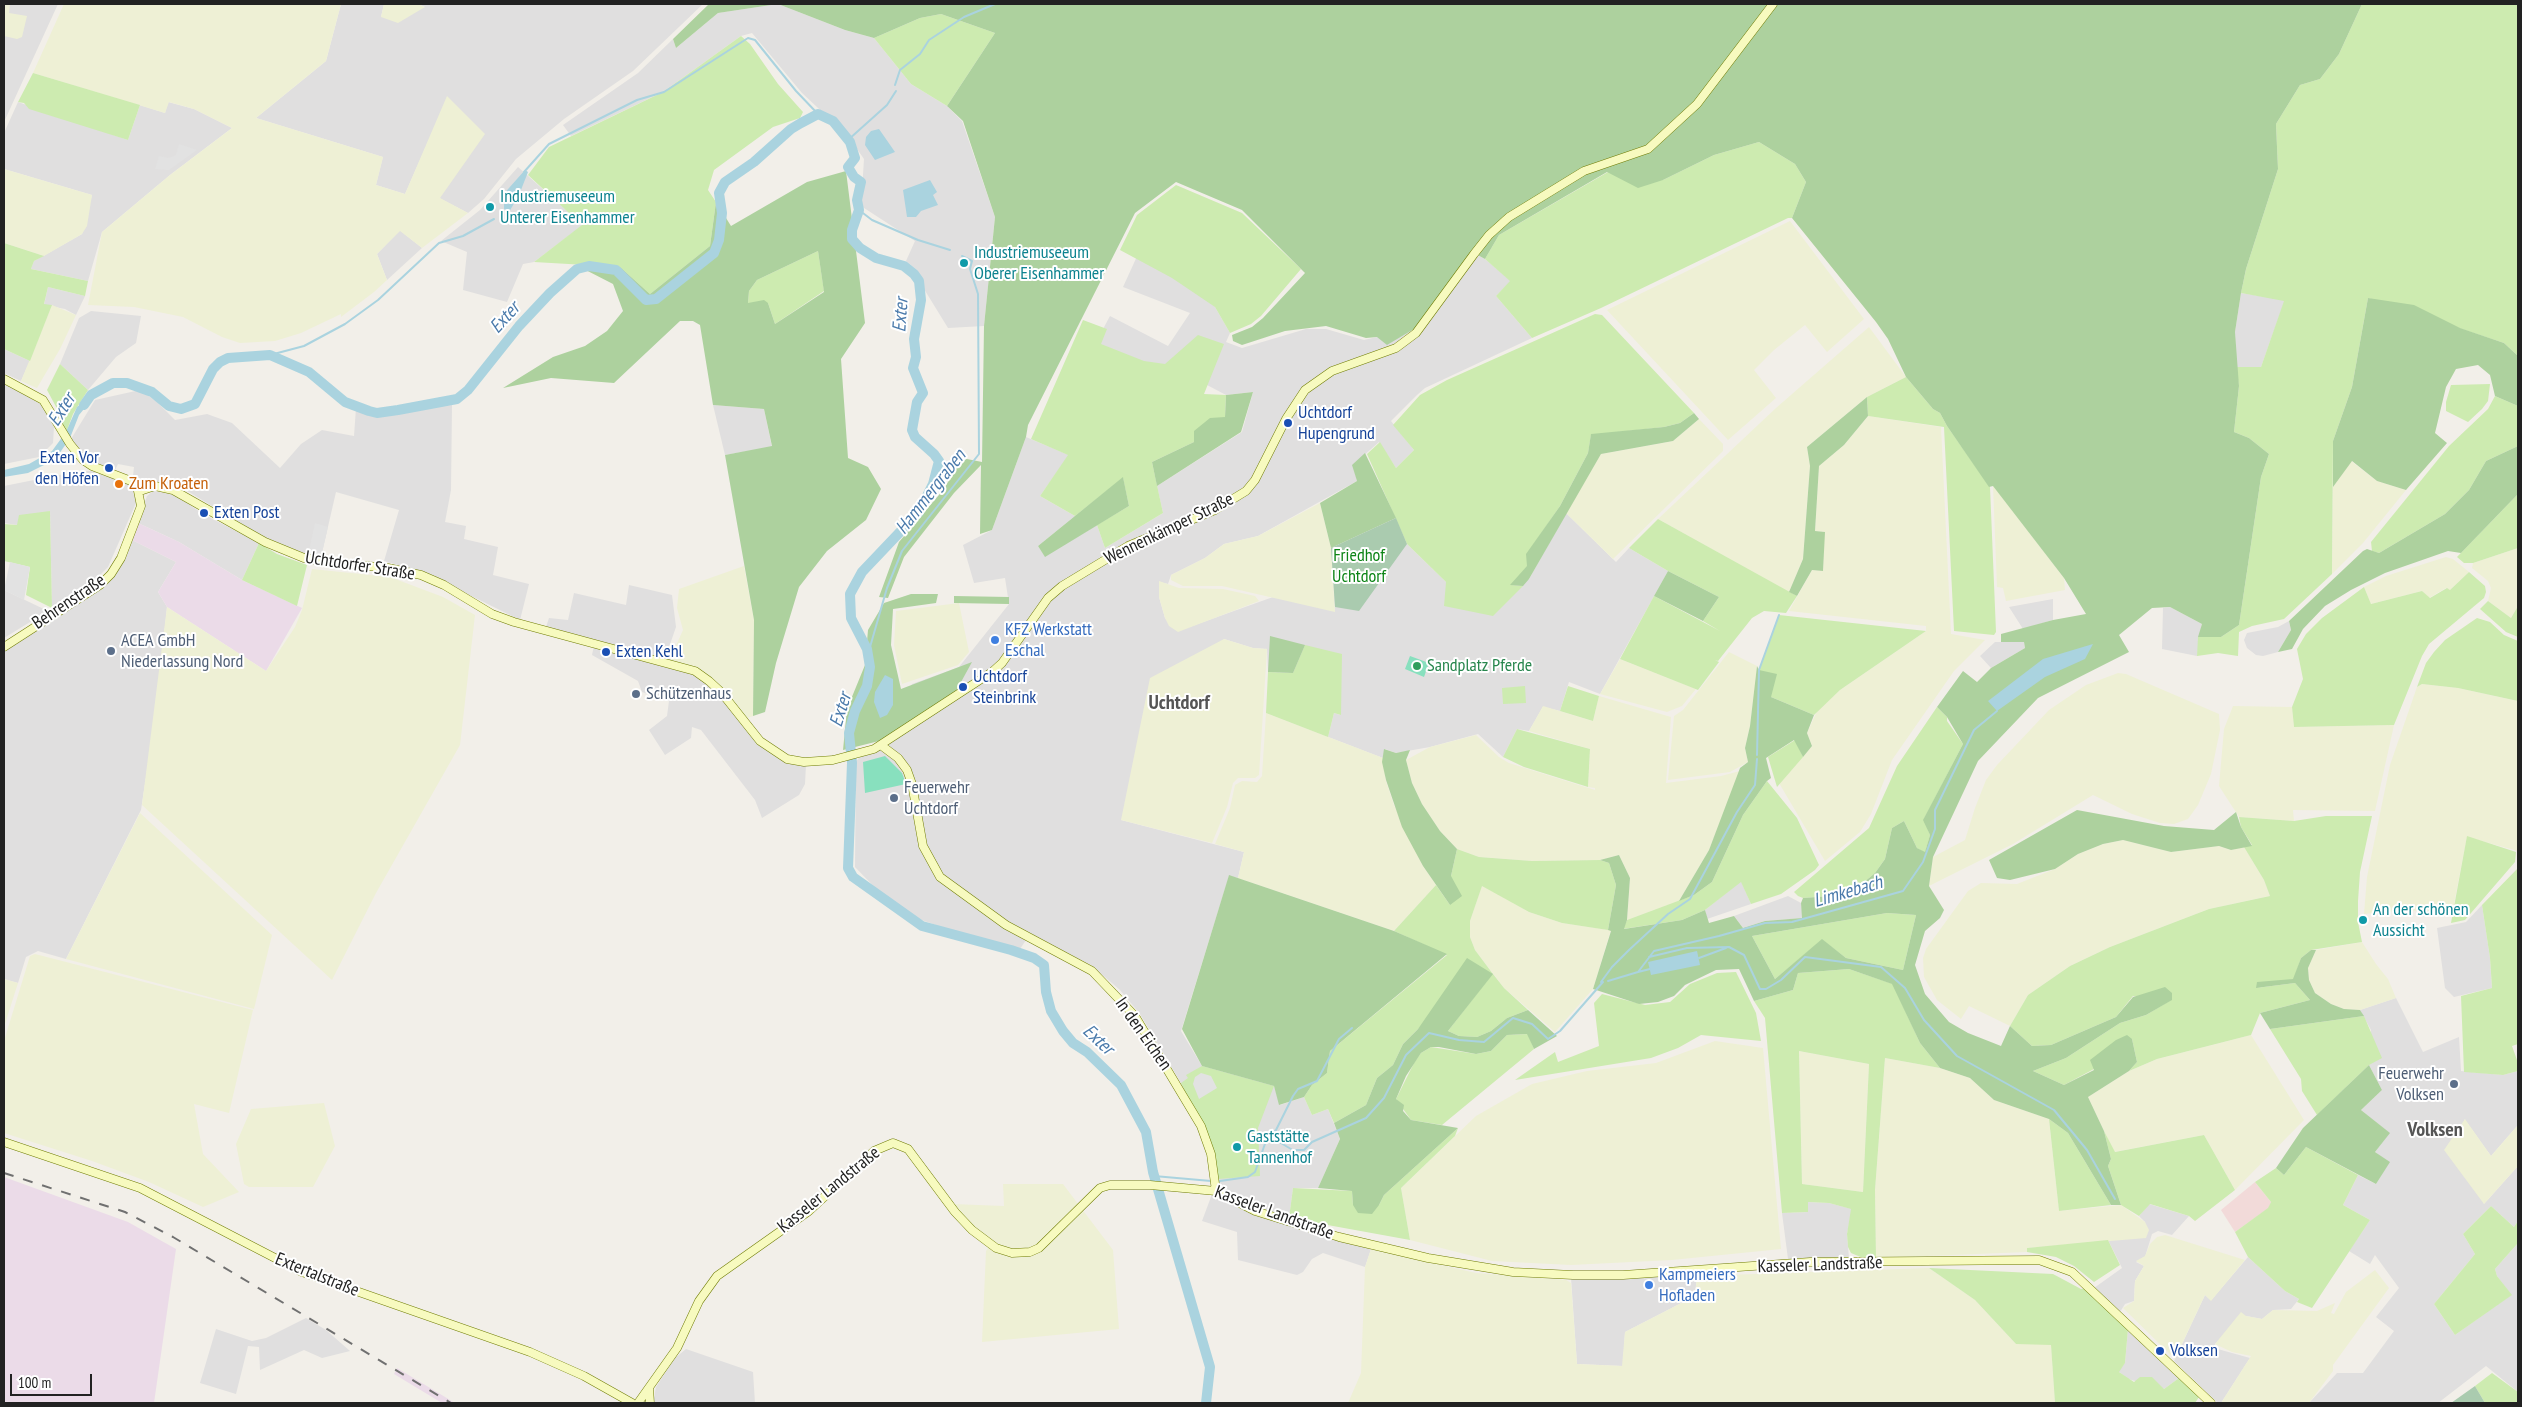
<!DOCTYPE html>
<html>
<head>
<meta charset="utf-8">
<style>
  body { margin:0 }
  #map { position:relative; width:2522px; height:1407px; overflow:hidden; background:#f2efe9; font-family:"PT Sans Narrow",sans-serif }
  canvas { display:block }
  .frame { position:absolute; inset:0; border:5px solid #222; pointer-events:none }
  .scale { position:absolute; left:10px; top:1374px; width:82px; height:22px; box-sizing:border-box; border:2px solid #222; border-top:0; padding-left:6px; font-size:15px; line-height:18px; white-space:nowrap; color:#222; -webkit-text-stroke:4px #fff; paint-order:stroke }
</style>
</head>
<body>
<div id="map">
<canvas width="2522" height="1407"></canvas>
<div class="frame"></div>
<div class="scale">100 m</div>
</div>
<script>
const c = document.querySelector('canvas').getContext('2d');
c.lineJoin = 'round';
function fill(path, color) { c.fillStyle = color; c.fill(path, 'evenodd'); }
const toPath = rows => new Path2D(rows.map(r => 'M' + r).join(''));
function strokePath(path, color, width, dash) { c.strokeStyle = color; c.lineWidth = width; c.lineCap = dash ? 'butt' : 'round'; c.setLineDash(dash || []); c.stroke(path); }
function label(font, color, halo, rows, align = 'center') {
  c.font = font + ' "PT Sans Narrow",sans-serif'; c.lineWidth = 4; c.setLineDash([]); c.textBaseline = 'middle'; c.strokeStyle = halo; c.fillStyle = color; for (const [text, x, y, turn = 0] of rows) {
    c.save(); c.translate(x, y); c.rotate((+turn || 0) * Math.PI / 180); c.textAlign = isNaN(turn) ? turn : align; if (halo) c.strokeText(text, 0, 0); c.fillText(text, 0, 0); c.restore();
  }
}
const residential = toPath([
  [4,4,58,4,4,122],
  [341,4,384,4,381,17,425,7,418,4,703,4,633,71,564,119,516,159,484,199,468,213,439,198,448,97,405,194,376,185,383,157,256,118,326,61],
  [778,4,845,30,874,38,911,84,947,106,962,121,995,217,984,326,948,328,924,289,917,270,906,261,915,241,861,206,864,159,848,136,802,93,752,33,741,36,663,92,571,136,563,125,638,73,673,39,676,48,718,13],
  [18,102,128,140,140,105,165,113,168,102,194,109,232,128,170,175,102,232,88,281,31,269,34,261,82,234,92,195,4,169,4,133],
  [518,167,583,225,534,262,523,264,507,302,463,290,467,252,441,241,480,210],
  [400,230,422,248,387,280,377,254],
  [1139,252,1211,300,1230,333,1226,342,1242,348,1306,329,1326,329,1364,340,1377,337,1472,252,1485,259,1511,281,1496,296,1532,338,1425,388,1417,395,1391,421,1414,450,1396,468,1379,442,1353,465,1357,481,1258,536,1224,544,1205,558,1171,575,1168,584,1159,582,1159,597,1165,618,1178,631,1273,597,1335,611,1331,548,1396,518,1407,544,1446,582,1529,579,1566,513,1616,562,1629,548,1668,571,1600,694,1569,682,1560,711,1543,707,1529,731,1517,729,1503,757,1478,734,1430,747,1396,753,1385,749,1383,758,1328,737,1334,713,1341,715,1293,673,1268,672,1267,649,1253,648,1224,639,1121,820,1244,852,1238,878,1229,876,1181,1031,1202,1066,1274,1086,1280,1105,1304,1097,1312,1115,1328,1109,1340,1139,1318,1188,1293,1188,1289,1218,1302,1229,1371,1249,1365,1267,1323,1253,1312,1259,1303,1272,1297,1275,1238,1260,1237,1232,1202,1221,1218,1178,1214,1156,1181,1083,1140,1014,1120,990,1091,965,1030,934,1020,949,969,937,919,919,884,897,855,867,856,761,887,733,912,684,959,667,1009,604,1005,578,974,583,963,545,992,530,1026,437,1069,455,1040,496,1075,516,1038,546,1045,556,1097,525,1105,548,1163,513,1157,486,1242,432,1253,392,1226,395,1207,385,1163,371,1095,344,1110,316,1168,346,1190,313,1123,287],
  [48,287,85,296,76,315,65,309,44,305],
  [2241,293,2285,300,2261,367,2236,367,2235,332],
  [91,311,141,316,136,343,116,357,88,390,60,364,79,318],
  [4,349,30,361,21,381,4,373],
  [4,383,42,405,54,427,53,443,39,457,4,464],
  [140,390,156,401,175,420,207,414,232,423,280,468,301,444,322,430,354,436,356,408,377,413,452,405,451,490,445,522,466,526,464,539,498,547,493,575,529,584,520,620,425,573,384,561,399,510,336,492,321,557,308,555,275,544,179,486,138,479,133,476,134,467,118,464,115,470,94,462,84,454,71,439,95,400],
  [713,405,764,409,772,447,725,455],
  [79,471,92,471,128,484,132,487,136,503,108,567,91,584,52,608,50,511,17,525,4,523,4,486],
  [153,491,175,495,203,514,259,543,242,580,179,542,138,523,147,496],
  [132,540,176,562,158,592,167,607,157,705,141,810,66,959,38,951,26,957,18,983,4,979,4,651,104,587,118,570],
  [629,585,672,595,676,627,667,653,670,659,697,670,714,681,730,698,754,738,768,751,787,762,806,765,805,784,799,795,762,818,755,800,701,730,692,727,691,738,665,755,649,730,667,716,669,701,642,692,638,681,592,655,595,640,546,627,549,618,568,620,574,593,626,605],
  [4,590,48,611,4,638],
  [2053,599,2053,620,2023,629,2009,607],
  [2170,607,2202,624,2197,656,2162,649,2163,608],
  [2289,621,2291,630,2278,652,2263,656,2256,655,2247,648,2244,640,2247,633,2278,627],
  [1995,642,2024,642,2025,648,1991,668,1980,656],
  [1741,881,1751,904,1707,919,1705,910],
  [1788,896,1801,903,1803,918,1765,921,1743,928,1734,916],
  [2482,905,2490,958,2492,988,2454,997,2445,988,2437,928,2466,922],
  [2396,998,2423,1052,2459,1037,2461,1071,2503,1075,2518,1071,2518,1125,2491,1156,2464,1119,2484,1204,2518,1166,2518,1221,2514,1227,2491,1206,2463,1234,2475,1254,2434,1304,2455,1335,2511,1295,2497,1276,2495,1269,2518,1243,2518,1392,2486,1366,2438,1403,2309,1403,2337,1373,2363,1373,2394,1331,2376,1317,2399,1288,2375,1255,2370,1264,2349,1251,2370,1220,2343,1205,2358,1175,2376,1184,2389,1162,2375,1152,2389,1133,2361,1110,2382,1090,2369,1065,2371,1030,2360,1010],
  [1808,1202,1829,1203,1852,1209,1847,1234,1849,1258,1788,1259,1782,1213,1808,1212],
  [2149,1204,2189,1216,2172,1235,2158,1231,2152,1234,2145,1257,2136,1262,2144,1266,2135,1281,2134,1301,2125,1304,2120,1312,2094,1288,2122,1268,2108,1240,2146,1237,2145,1222,2139,1216],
  [2248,1257,2285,1291,2299,1299,2291,1309,2273,1310,2262,1319,2246,1316,2215,1344,2214,1348,2250,1358,2221,1403,2218,1403,2174,1361,2205,1295,2211,1300],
  [1697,1274,1695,1296,1625,1332,1623,1366,1577,1364,1571,1278],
  [306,1318,326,1330,350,1351,322,1358,304,1350,260,1370,259,1347,248,1346,236,1394,200,1383,216,1329,252,1341,266,1338],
  [2128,1329,2179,1378,2164,1389,2128,1379,2118,1371,2125,1363],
  [686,1349,753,1372,755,1403,655,1403,654,1398,656,1387,675,1358]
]);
const commercial = toPath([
  [2255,1182,2271,1202,2269,1208,2235,1232,2221,1210]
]);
const industrial = toPath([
  [138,523,179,542,242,580,302,608,266,671,167,607,158,592,176,562,132,540],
  [4,1177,128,1222,176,1249,154,1403,4,1403],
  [397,1368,455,1403,442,1403,394,1374]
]);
const farmland = toPath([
  [4,4,10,4,9,13,27,16,22,37,17,39,4,36],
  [64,4,341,4,326,61,256,118,383,157,376,185,405,194,447,96,485,134,440,198,468,213,422,248,400,231,377,254,387,280,374,292,341,317,341,314,301,333,275,341,240,343,222,337,183,317,134,307,88,305,102,232,170,175,232,128,194,109,169,102,165,113,33,73],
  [384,4,418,4,425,7,398,23,381,17],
  [4,169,92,195,87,226,82,234,44,256,4,243],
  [1790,221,1864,319,1827,352,1805,325,1774,350,1754,370,1776,398,1728,440,1607,310],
  [52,305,76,315,60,349,37,388,21,381],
  [1869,327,1906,377,1867,397,1807,447,1810,466,1803,559,1789,592,1658,519,1776,408],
  [1868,416,1941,427,1951,634,1985,640,1954,671,1892,760,1871,814,1860,832,1825,861,1779,783,1812,746,1807,733,1818,709,1840,690,1926,631,1926,626,1789,611,1812,570,1823,571,1824,532,1815,531,1819,466,1844,445],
  [1699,419,1723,444,1723,451,1613,559,1566,513,1601,454,1673,441],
  [2351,461,2377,481,2406,490,2363,543,2332,574,2333,487],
  [1993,485,2064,578,2065,590,2006,601,2003,588,1997,587],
  [1320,503,1331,548,1335,612,1222,586,1183,586,1171,580,1171,575,1205,558,1224,544,1258,536],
  [2518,548,2518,606,2511,618,2488,601,2491,588,2488,581,2472,568,2473,563],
  [2446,557,2453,559,2469,572,2450,590,2446,588,2429,598,2422,591,2371,604,2364,587,2386,576],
  [744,566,754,620,753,716,745,719,714,681,697,670,670,659,683,630,677,608,679,589],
  [312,569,390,577,443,597,475,615,460,745,376,893,332,980,142,805,167,607,266,671,295,627,302,610],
  [1159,581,1179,588,1223,589,1255,596,1259,601,1178,632,1169,626,1165,618,1159,597],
  [959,603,969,652,958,665,902,684,894,645,896,611],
  [1224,639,1253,648,1267,649,1259,775,1255,778,1238,778,1233,783,1227,807,1212,843,1121,820,1150,678],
  [1729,652,1757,666,1750,726,1745,748,1748,762,1730,772,1668,780,1674,716,1683,710],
  [1620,659,1696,689,1682,706,1667,712,1600,694],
  [2118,673,2126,674,2219,714,2220,730,2211,774,2198,805,2188,819,2174,824,2160,823,2132,814,2093,795,2013,844,1929,886,1933,857,1965,840,1975,808,1986,780,1997,765,2049,710,2086,685],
  [2422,684,2458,688,2518,701,2518,851,2467,837,2452,914,2407,910,2364,914,2367,877,2390,765,2417,687],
  [1599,696,1671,717,1666,783,1721,776,1740,771,1709,850,1679,901,1627,920,1630,878,1619,855,1600,860,1532,861,1479,857,1457,849,1440,831,1422,804,1412,783,1406,760,1430,747,1476,735,1499,757,1509,763,1595,790,1595,788,1588,787,1590,749,1529,731,1543,706,1593,721],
  [2233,706,2292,707,2294,727,2394,725,2375,811,2293,810,2294,821,2239,817,2219,786,2224,729],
  [1266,713,1383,758,1386,781,1394,805,1423,866,1436,885,1394,931,1238,878,1244,852,1215,844,1230,808,1235,785,1242,781,1257,782,1262,776],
  [140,813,272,935,254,1009,66,959],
  [2123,840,2171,852,2219,846,2231,850,2244,847,2264,880,2270,896,2209,909,2110,947,2070,966,2028,995,2010,1026,1969,1006,1961,1019,1937,1000,1924,977,1923,958,1926,949,1968,891,1981,883,2017,884,2055,869,2078,854,2103,844],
  [1482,885,1529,912,1562,923,1611,930,1593,989,1555,1032,1504,988,1475,950,1470,937,1470,921],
  [2362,942,2376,964,2388,979,2396,998,2360,1010,2344,1009,2331,1004,2315,993,2309,980,2308,968,2316,950],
  [35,954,253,1010,229,1113,194,1104,203,1154,239,1192,203,1207,149,1182,92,1161,4,1133,4,1041,30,956],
  [4,979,18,983,4,1027],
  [2251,1035,2304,1120,2235,1190,2204,1135,2114,1152,2088,1097,2129,1071,2157,1059],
  [1715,1041,1763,1048,1781,1249,1672,1260,1571,1265,1492,1261,1410,1240,1401,1188,1476,1116,1532,1084,1587,1071,1656,1063],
  [1799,1051,1869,1064,1863,1192,1802,1184],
  [1885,1058,1940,1068,1970,1078,1994,1100,2049,1119,2059,1211,2121,1205,2145,1222,2149,1230,2146,1238,2027,1248,2027,1252,1876,1258,1875,1190],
  [324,1103,335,1146,313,1187,249,1187,244,1184,236,1144,251,1109],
  [2465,1119,2491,1156,2518,1125,2518,1166,2484,1204,2444,1150],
  [1003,1184,1063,1184,1113,1250,1119,1329,982,1342,986,1251,992,1242,974,1228,952,1204,1004,1206],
  [2165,1235,2245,1260,2211,1301,2205,1295,2175,1359,2123,1308,2134,1301,2135,1281,2144,1266,2136,1261,2145,1256,2150,1244,2157,1237],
  [1371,1249,1476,1273,1566,1280,1571,1283,1577,1364,1622,1366,1625,1332,1695,1296,1697,1276,1929,1268,1975,1300,2016,1344,2051,1344,2055,1403,1348,1403,1361,1373,1365,1267],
  [2375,1270,2389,1288,2333,1365,2333,1371,2309,1403,2221,1403,2251,1356,2232,1352,2215,1344,2241,1312,2246,1316,2262,1319,2273,1310,2317,1311,2335,1303,2331,1313,2334,1314,2346,1292]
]);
const grass = toPath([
  [2362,4,2518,4,2518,356,2504,343,2368,298,2352,387,2333,441,2332,574,2284,619,2252,626,2239,632,2238,656,2218,653,2197,656,2198,637,2221,637,2239,625,2261,477,2269,454,2249,438,2234,432,2239,386,2236,367,2261,367,2284,301,2241,293,2246,269,2278,169,2276,124,2300,85,2320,79,2339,54],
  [941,14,995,33,947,106,911,84,874,38,920,18],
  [741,36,750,44,778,84,803,112,800,118,773,127,714,170,708,190,716,202,710,246,650,294,620,267,534,262,582,225,528,175,549,147,663,92],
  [33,73,140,105,128,140,29,109,24,103,18,102],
  [1759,142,1795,164,1806,182,1792,218,1788,218,1601,308,1532,338,1496,296,1510,281,1485,259,1499,235,1608,172,1663,180,1714,155],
  [1176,185,1242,213,1301,269,1261,316,1251,324,1230,333,1215,307,1172,278,1120,250,1137,215],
  [4,243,44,256,34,261,31,269,88,281,85,296,48,287,44,304,52,305,30,361,4,349],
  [818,251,824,291,775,324,768,303,748,303,749,291,757,280],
  [1595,314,1602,315,1694,413,1680,423,1664,427,1591,435,1588,453,1560,506,1527,554,1528,566,1511,585,1523,586,1493,616,1444,606,1446,582,1407,544,1367,454,1380,442,1396,468,1414,450,1393,425,1420,395,1447,380],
  [1083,320,1107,329,1101,344,1144,361,1165,364,1198,335,1224,344,1204,394,1226,395,1225,417,1194,442,1152,462,1163,513,1105,548,1097,525,1129,506,1123,478,1075,516,1040,496,1068,455,1031,439],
  [60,364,88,390,73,414,66,433,62,428,61,416,47,390],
  [1906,377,1933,409,1940,413,1947,426,1990,487,1996,632,1994,635,1954,631,1944,427,1868,416,1867,397],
  [2490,384,2488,401,2482,409,2468,422,2446,411,2446,402,2451,385],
  [2495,396,2518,406,2518,446,2486,461,2469,490,2445,514,2379,553,2372,551,2371,542,2449,446,2488,409],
  [2518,494,2518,548,2473,563,2464,563,2457,557],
  [50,511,52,608,26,595,30,567,4,561,4,524,17,525,19,515],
  [1658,519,1797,596,1786,613,1764,611,1752,618,1718,661,1715,660,1719,662,1698,690,1620,659,1654,596,1720,631,1703,621,1719,597,1668,571,1629,548],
  [259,543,277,554,307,565,297,606,242,580],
  [2469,572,2485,586,2486,592,2484,598,2429,644,2422,656,2394,725,2294,727,2292,707,2303,679,2297,649,2306,634,2322,618,2364,587,2371,604,2422,591,2430,598,2447,588,2450,590],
  [2488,601,2511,618,2518,606,2518,637,2506,632,2480,609],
  [1779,615,1926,631,1840,690,1814,715,1771,697,1759,670],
  [2477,618,2490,622,2504,635,2518,641,2518,701,2458,688,2422,684,2417,687,2426,663,2434,652,2445,640],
  [1305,645,1342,654,1341,715,1334,713,1328,737,1266,713,1268,672,1293,673],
  [1525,686,1526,703,1503,704,1502,688],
  [1568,686,1599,696,1593,721,1560,711],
  [1937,707,1947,717,1947,721,1963,744,1924,819,1930,835,1925,853,1917,848,1904,821,1892,828,1885,859,1875,873,1863,883,1830,896,1803,898,1798,896,1794,892,1869,828,1897,766],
  [1517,729,1590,749,1588,787,1524,767,1503,757],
  [1795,740,1803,757,1777,787,1768,757],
  [1767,781,1797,818,1819,865,1815,870,1781,894,1751,904,1741,882,1705,910,1682,920,1623,929,1627,920,1694,895,1712,882,1743,815],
  [2326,816,2372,816,2360,872,2358,901,2358,922,2362,942,2311,950,2301,958,2294,979,2256,988,2295,983,2310,1000,2260,1013,2251,1035,2157,1059,2129,1071,2137,1062,2132,1039,2094,1069,2064,1085,2033,1071,2066,1058,2120,1023,2146,1015,2171,1000,2133,996,2116,1017,2051,1045,2032,1046,2010,1026,2028,995,2070,966,2110,947,2209,909,2270,896,2264,880,2244,847,2252,845,2241,827,2239,817,2294,821],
  [2467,836,2516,852,2515,862,2465,920,2451,923],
  [1457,849,1479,857,1532,861,1600,860,1609,863,1616,885,1608,930,1562,923,1529,912,1482,886,1470,921,1470,937,1475,950,1493,974,1504,988,1528,1010,1507,1018,1491,1031,1477,1037,1459,1036,1448,1031,1492,974,1418,1029,1403,1044,1393,1065,1377,1078,1366,1105,1334,1123,1328,1109,1312,1115,1304,1097,1312,1085,1327,1073,1330,1051,1447,955,1394,931,1436,885,1450,905,1451,876],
  [2518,868,2518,1044,2512,1046,2518,1063,2518,1071,2503,1075,2464,1072,2461,996,2492,988,2490,958,2482,905],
  [1887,913,1916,915,1903,970,1846,958,1822,940,1775,979,1752,936],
  [1849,969,1893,984,1920,1043,1940,1068,1885,1058,1875,1190,1876,1258,1863,1258,1851,1253,1848,1247,1847,1234,1851,1209,1829,1203,1808,1202,1808,1212,1782,1213,1765,1018,1754,1001,1793,990,1798,973],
  [1799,1051,1869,1064,1863,1192,1802,1184],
  [1736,972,1756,1013,1761,1041,1701,1035,1678,1048,1651,1058,1515,1080,1555,1052,1558,1062,1599,1046,1594,1003,1602,994,1645,1005,1670,1002,1690,984,1717,973],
  [2364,1016,2382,1058,2369,1065,2317,1115,2302,1091,2301,1079,2270,1029],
  [1528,1034,1534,1049,1442,1125,1411,1120,1396,1099,1414,1063,1421,1053,1431,1047,1476,1054,1491,1051,1507,1035],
  [1202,1066,1274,1086,1258,1128,1260,1176,1218,1179,1214,1156,1181,1083,1188,1078,1186,1075],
  [2049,1119,2068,1133,2111,1205,2059,1211],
  [1458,1128,1455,1136,1401,1188,1410,1240,1289,1218,1293,1188,1352,1191,1353,1205,1379,1205,1384,1195],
  [2104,1131,2115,1152,2204,1135,2235,1190,2195,1221,2189,1216,2150,1204,2139,1216,2121,1205,2108,1166,2111,1159],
  [2306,1147,2358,1175,2343,1205,2370,1220,2312,1308,2297,1302,2299,1299,2285,1291,2248,1257,2235,1232,2268,1208,2271,1202,2255,1182,2276,1168,2284,1175],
  [2491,1206,2514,1227,2518,1221,2518,1243,2495,1269,2497,1276,2512,1295,2455,1335,2434,1304,2475,1254,2463,1234],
  [2108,1240,2120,1265,2094,1282,2074,1266,2056,1257,2027,1252,2027,1248],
  [1929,1268,2053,1274,2081,1289,2086,1288,2128,1329,2125,1363,2119,1372,2134,1382,2140,1377,2152,1377,2164,1389,2179,1378,2199,1397,2195,1403,2055,1403,2051,1345,2016,1344,1975,1300],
  [2492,1373,2518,1392,2518,1403,2485,1403,2475,1386]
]);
const forest = toPath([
  [709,4,2362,4,2339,54,2320,79,2300,85,2276,124,2278,169,2246,269,2241,293,2235,332,2239,386,2234,432,2249,438,2269,454,2261,477,2239,625,2221,637,2198,637,2202,624,2170,607,2152,608,2119,635,2129,652,2038,698,1978,761,1933,857,1929,886,1944,910,1940,918,1925,931,1915,965,1925,994,1949,1022,1968,1033,2001,1046,2010,1026,2032,1046,2051,1045,2116,1017,2133,997,2165,987,2172,993,2172,1000,2146,1015,2120,1023,2066,1058,2033,1071,2064,1085,2094,1070,2090,1060,2116,1040,2127,1035,2132,1039,2137,1062,2129,1071,2088,1097,2104,1131,2111,1159,2108,1166,2121,1205,2111,1205,2068,1133,2049,1119,1994,1100,1970,1078,1940,1068,1920,1043,1892,984,1849,969,1798,973,1793,990,1754,1001,1739,969,1716,970,1685,985,1674,996,1658,1002,1639,1004,1593,989,1611,931,1608,930,1616,885,1609,863,1600,860,1619,855,1630,878,1627,920,1624,929,1682,920,1705,910,1709,923,1734,916,1743,928,1765,921,1802,918,1801,903,1803,898,1830,896,1863,883,1875,873,1885,859,1892,828,1904,821,1917,848,1925,852,1930,835,1923,820,1963,744,1947,717,1937,707,1963,671,1977,682,1991,668,2025,648,2024,642,2001,642,2001,634,2053,620,2086,614,2064,578,1993,486,1989,487,1947,426,1940,413,1933,409,1906,377,1888,339,1876,322,1792,218,1806,182,1795,164,1759,142,1714,155,1663,180,1638,188,1607,172,1499,235,1485,259,1472,252,1419,326,1387,345,1377,337,1366,338,1326,326,1285,331,1242,345,1233,341,1232,335,1252,327,1263,318,1305,273,1242,210,1176,182,1135,213,1028,425,1026,437,992,530,980,534,981,465,954,493,904,557,888,598,879,597,899,542,944,489,962,458,982,462,984,326,995,217,963,121,947,106,995,33,941,14,920,18,874,38,845,30,778,4,718,13,676,48,673,39],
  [1887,913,1916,915,1903,970,1846,958,1822,939,1775,979,1752,936],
  [846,171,865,323,841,359,848,458,868,467,881,489,866,520,827,551,799,587,776,663,765,712,753,716,754,620,725,455,772,446,764,409,713,405,700,325,693,321,680,321,614,383,551,378,503,388,553,357,585,346,607,331,623,311,613,284,576,265,620,267,650,294,710,246,716,202,731,226,807,182],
  [818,251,824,292,775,324,768,303,764,300,748,303,749,291,757,280],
  [2368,298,2414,305,2460,328,2504,343,2518,356,2518,406,2495,396,2490,375,2478,365,2456,369,2446,387,2435,433,2447,443,2406,490,2377,481,2352,461,2333,487,2333,441,2352,387],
  [1253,392,1241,432,1157,486,1152,462,1194,442,1194,431,1210,418,1225,417,1226,395],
  [1867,397,1868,416,1844,445,1819,466,1815,531,1825,532,1823,571,1812,570,1797,596,1789,592,1803,559,1810,466,1807,447],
  [1694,413,1699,419,1673,441,1601,454,1529,579,1523,586,1510,585,1527,566,1526,554,1560,506,1588,453,1591,434,1664,427,1680,423],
  [2518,446,2518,494,2461,553,2448,551,2385,573,2351,590,2325,606,2303,629,2292,649,2278,652,2291,630,2289,621,2363,551,2367,549,2379,553,2445,514,2469,490,2486,461],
  [1365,453,1396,518,1331,548,1320,503,1357,481,1352,465],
  [1123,477,1129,506,1045,557,1038,546],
  [1668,571,1719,597,1703,621,1654,596],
  [911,594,938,594,936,603,893,609,891,645,901,689,972,662,955,693,883,740,843,750,847,709,865,665,868,630,884,603],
  [954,596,1009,597,1009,604,954,603],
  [1270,636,1305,645,1293,673,1268,672],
  [1757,666,1759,670,1777,674,1771,697,1814,715,1807,733,1812,746,1803,757,1794,740,1766,758,1771,778,1767,781,1743,815,1712,882,1694,895,1679,901,1709,850,1740,768,1748,762,1745,748,1750,726],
  [1384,749,1396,753,1410,750,1406,760,1412,783,1422,804,1440,831,1457,849,1451,876,1462,896,1450,905,1423,866,1402,827,1386,780,1382,762],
  [2077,810,2164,826,2214,830,2236,812,2241,827,2252,846,2231,850,2219,846,2171,852,2123,840,2103,844,2078,854,2055,869,2010,880,1997,878,1989,860],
  [1229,875,1394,931,1447,954,1330,1051,1327,1073,1312,1085,1304,1097,1279,1105,1274,1086,1202,1066,1182,1029],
  [2311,950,2316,950,2308,968,2309,980,2315,993,2331,1004,2344,1009,2360,1010,2364,1016,2270,1029,2260,1013,2310,1000,2295,983,2256,988,2257,982,2293,979,2301,958],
  [1467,958,1493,974,1448,1031,1459,1036,1477,1037,1491,1031,1507,1018,1528,1010,1557,1036,1534,1049,1527,1034,1507,1035,1491,1051,1476,1054,1439,1047,1431,1047,1421,1053,1406,1076,1396,1099,1404,1105,1403,1111,1411,1120,1458,1128,1384,1195,1379,1205,1372,1214,1358,1213,1353,1205,1352,1191,1318,1188,1340,1139,1334,1123,1366,1105,1377,1078,1393,1065,1403,1044,1418,1029],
  [2369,1065,2382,1090,2361,1110,2390,1133,2375,1152,2390,1162,2376,1184,2306,1147,2284,1175,2276,1168,2303,1128]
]);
const cemetery = toPath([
  [1396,518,1407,544,1359,611,1335,607,1331,548],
  [2475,1386,2485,1403,2451,1403]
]);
const pitch = toPath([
  [1410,656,1429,663,1424,677,1405,669],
  [885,756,902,773,906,784,865,793,863,762]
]);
const parking = toPath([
  [179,144,197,150,169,170,155,169,159,156,169,158,176,155],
  [315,523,328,527,321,557,308,555],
  [10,562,30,567,24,600,4,590],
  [1201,1073,1211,1076,1217,1088,1199,1099,1193,1084,1195,1077]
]);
const water = toPath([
  [879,129,895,152,875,160,865,145,866,137,871,131],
  [525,170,528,172,519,195,509,212,504,209,504,199,501,197],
  [930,180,937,192,933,195,938,205,921,211,916,217,907,217,903,190],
  [91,395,89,403,79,415,70,438,59,454,46,464,28,473,4,477,4,470,29,464,52,451,66,432,77,407],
  [2093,644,2085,659,2045,677,1997,711,1988,701,2043,659],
  [885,675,893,679,893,705,887,715,880,718,874,702,875,692],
  [1697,951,1700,965,1651,975,1648,962]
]);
const stream = toPath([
  [895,85,900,70,920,54,929,40,964,17,995,4],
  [848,140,887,105,896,91],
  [524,172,549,144,637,100,664,92,748,38,755,40,796,91,818,114],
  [859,210,872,220,918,240,950,250],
  [270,355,304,346,345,324,378,300,439,243,463,236,494,219],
  [868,654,887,588,902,551,979,454,978,294,970,269,972,261,962,256],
  [1757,755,1759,670,1779,615],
  [1649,957,1687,948,1729,947,1744,955,1760,989,1766,989,1781,980,1805,957,1881,967,1905,988,1924,1020,1957,1056,2054,1110,2087,1150,2115,1199],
  [1699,958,1726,948],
  [1638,972,1650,969],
  [1608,981,1638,972,1654,951,1719,936,1765,923,1792,922,1903,891,1923,862,1935,829,1935,810,1974,730,1997,711],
  [1601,982,1612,967,1629,950,1668,914,1690,899,1737,812,1755,785,1757,759],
  [1269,1136,1291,1149],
  [1293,1150,1304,1150,1312,1142,1366,1118,1384,1098,1406,1055,1429,1033,1459,1040,1484,1042,1513,1018,1532,1024,1548,1039,1560,1031,1603,982],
  [1154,1176,1211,1181],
  [1220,1181,1248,1177,1255,1172,1266,1141,1276,1130,1293,1096,1298,1089,1317,1081,1339,1039,1352,1028]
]);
const river = toPath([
  [84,405,91,395,113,383,127,383,152,392,169,406,181,409,195,404,213,369,220,362,228,358,270,355,309,372,345,402,369,411,377,413,398,410,457,399,468,390,519,326,550,293,577,269,589,266,616,270,646,300,656,299,714,253,719,240,722,213,719,193,725,182,754,162,791,129,801,123,818,114,833,121,850,142,855,158,848,167,854,177,861,182,857,200,859,210,852,230,852,239,860,248,876,258,904,266,914,274,919,281,921,300,914,339,916,357,913,368,923,393,917,402,912,430,915,437,934,454,939,461,933,484,919,512,862,572,850,594,851,618,867,649,870,667,867,686,855,711,849,733,852,763,848,868,853,877,922,926,1011,950,1034,958,1044,965,1046,992,1051,1011,1063,1031,1073,1043,1087,1052,1121,1085,1146,1132,1153,1172,1210,1367,1206,1403]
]);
const secondary = toPath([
  [4,379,43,400,70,444,83,460,92,466,131,481,137,486,141,506,121,558,111,574,100,585,4,647],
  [140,491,155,486,173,490,265,542,304,558,327,562,388,568,421,575,444,585,492,614,514,622,695,671,709,681,721,692,760,741,787,759,804,762,833,760,874,749,992,672,1002,663,1048,598,1062,586,1128,546,1215,510,1246,491,1255,480,1286,419,1305,390,1332,371,1396,348,1416,333,1474,254,1489,235,1509,217,1584,171,1648,149,1697,104,1773,4],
  [882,746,898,758,907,770,912,784,923,846,940,877,1006,925,1092,971,1135,1016,1201,1126,1211,1154,1216,1191],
  [4,1142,140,1188,302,1272,530,1352,584,1376,632,1403],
  [649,1388,650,1403],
  [638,1403,677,1348,699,1301,717,1276,809,1211,874,1151,893,1143,908,1149,955,1212,972,1230,996,1248,1012,1253,1030,1252,1039,1248,1100,1188,1110,1185,1150,1185,1216,1191,1255,1211,1339,1237,1428,1258,1513,1272,1573,1275,1623,1275,1810,1262,2039,1260,2072,1272,2211,1403]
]);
const rail = toPath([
  [4,1173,125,1212,173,1237,451,1403]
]);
const markers = [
  [490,207,5,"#0f9aa8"],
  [964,263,5,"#0f9aa8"],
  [1288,423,5,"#1a4fb4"],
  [109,468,5,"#1a4fb4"],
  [119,484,5,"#e8710a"],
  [204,513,5,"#1a4fb4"],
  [995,640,5,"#3f7fe0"],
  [111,651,5,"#5c6f8a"],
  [606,652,5,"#1a4fb4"],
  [1417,666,5,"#2e9e5b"],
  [963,687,5,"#1a4fb4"],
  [636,694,5,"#5c6f8a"],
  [894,798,5,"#5c6f8a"],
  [2363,920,5,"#0f9aa8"],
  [2454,1084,5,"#5c6f8a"],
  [1237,1147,5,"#0f9aa8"],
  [1649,1285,5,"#3f7fe0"],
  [2160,1351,5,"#1a4fb4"]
];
const cultureNames = [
  ["Industriemuseeum",500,197],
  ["Unterer Eisenhammer",500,218],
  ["Industriemuseeum",974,253],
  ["Oberer Eisenhammer",974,274],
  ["An der schönen",2373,910],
  ["Aussicht",2373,931],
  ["Gaststätte",1247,1137],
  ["Tannenhof",1247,1158]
];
const transitNames = [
  ["Uchtdorf",1298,413],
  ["Hupengrund",1298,434],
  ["Exten Vor",99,458,"right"],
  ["den Höfen",99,479,"right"],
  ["Exten Post",214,513],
  ["Exten Kehl",616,652],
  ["Uchtdorf",973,677],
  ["Steinbrink",973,698],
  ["Volksen",2170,1351]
];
const foodNames = [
  ["Zum Kroaten",129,484]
];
const streetNames = [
  ["Wennenkämper Straße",1169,529,-26],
  ["Uchtdorfer Straße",360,566,9],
  ["Behrenstraße",69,602,-34],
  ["In den Eichen",1143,1034,55],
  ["Kasseler Landstraße",829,1190,-39],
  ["Kasseler Landstraße",1274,1213,20],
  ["Kasseler Landstraße",1820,1265,-2],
  ["Extertalstraße",317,1275,22]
];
const parkNames = [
  ["Friedhof",1359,556],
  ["Uchtdorf",1359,577]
];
const shopNames = [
  ["KFZ Werkstatt",1005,630],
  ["Eschal",1005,651],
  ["Kampmeiers",1659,1275],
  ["Hofladen",1659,1296]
];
const serviceNames = [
  ["ACEA GmbH",121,641],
  ["Niederlassung Nord",121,662],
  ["Schützenhaus",646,694],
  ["Feuerwehr",904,788],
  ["Uchtdorf",904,809],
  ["Feuerwehr",2444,1074,"right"],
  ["Volksen",2444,1095,"right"]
];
const leisureNames = [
  ["Sandplatz Pferde",1427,666]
];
const waterNames = [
  ["Exter",901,315,-86],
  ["Exter",505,318,-48],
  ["Exter",62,410,-58],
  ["Hammergraben",931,492,-52],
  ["Exter",841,710,-73],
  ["Limkebach",1848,892,-16],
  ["Exter",1098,1040,43]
];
const quarterNames = [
  ["Uchtdorf",1179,703],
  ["Volksen",2435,1130]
];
fill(residential, '#e0dfdf');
fill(commercial, '#f2dad9');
fill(industrial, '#ebdbe8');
fill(farmland, '#eef0d5');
fill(grass, '#cdebb0');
fill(forest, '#add19e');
fill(cemetery, '#aacbaf');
fill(pitch, '#88e0be');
fill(parking, '#e2e2e2');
fill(water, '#aad3df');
strokePath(stream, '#aad3df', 2);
strokePath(river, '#aad3df', 10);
strokePath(secondary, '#707d05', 9);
strokePath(secondary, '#f7fabf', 8);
strokePath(rail, '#707070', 2, [10, 10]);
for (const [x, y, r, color] of markers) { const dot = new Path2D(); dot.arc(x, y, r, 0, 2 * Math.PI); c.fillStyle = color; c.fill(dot); strokePath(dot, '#fff', 2); }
label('18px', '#0d838f', '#fff', cultureNames, 'left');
label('18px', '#164399', '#fff', transitNames, 'left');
label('18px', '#c56008', '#fff', foodNames, 'left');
label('18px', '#222', '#fff', streetNames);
label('18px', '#0c8416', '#fff', parkNames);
label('18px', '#366cbe', '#fff', shopNames, 'left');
label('18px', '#4e5e75', '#fff', serviceNames, 'left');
label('18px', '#27864d', '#fff', leisureNames, 'left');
label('italic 19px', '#4a7aab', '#fff', waterNames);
label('bold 20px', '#555', '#fff', quarterNames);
</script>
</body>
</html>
